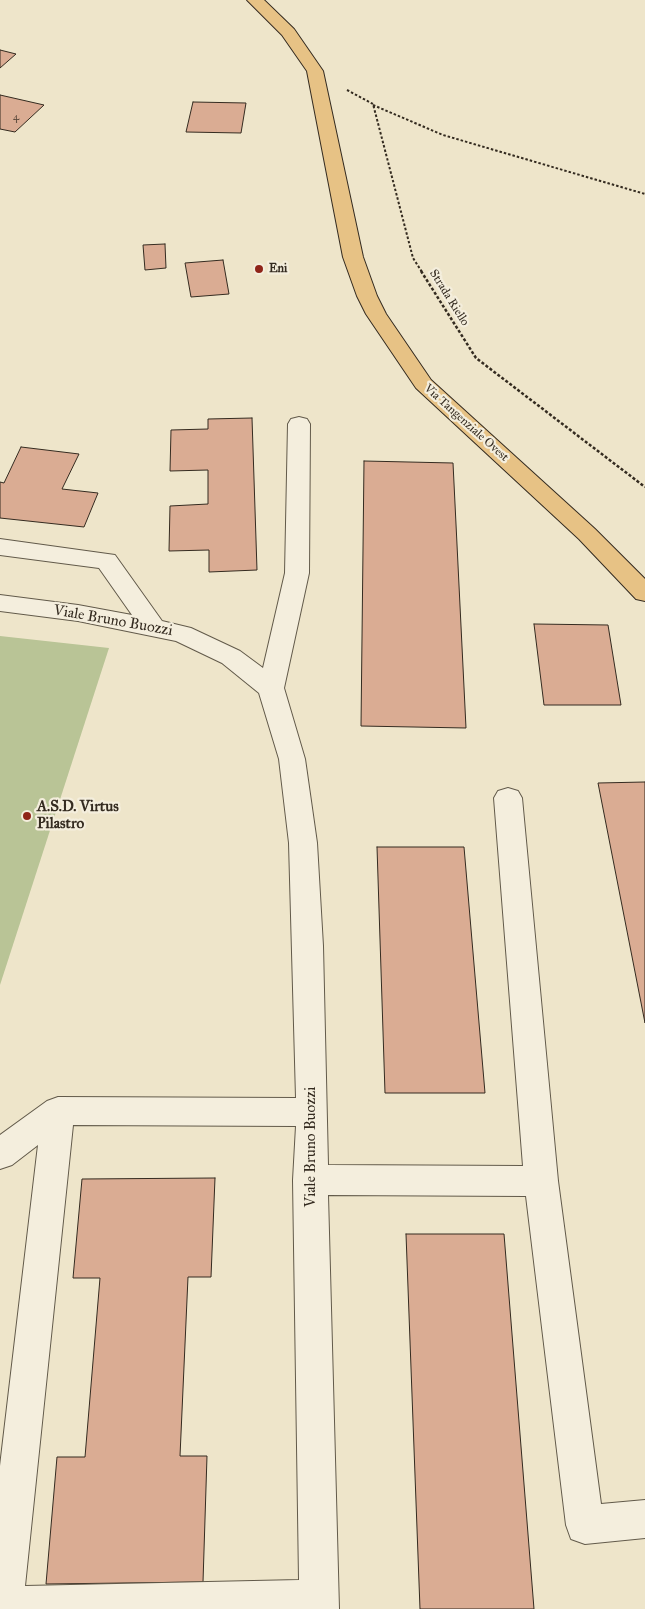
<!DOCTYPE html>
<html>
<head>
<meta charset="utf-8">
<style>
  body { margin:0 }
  canvas { display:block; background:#eee5ca }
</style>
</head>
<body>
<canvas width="645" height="1609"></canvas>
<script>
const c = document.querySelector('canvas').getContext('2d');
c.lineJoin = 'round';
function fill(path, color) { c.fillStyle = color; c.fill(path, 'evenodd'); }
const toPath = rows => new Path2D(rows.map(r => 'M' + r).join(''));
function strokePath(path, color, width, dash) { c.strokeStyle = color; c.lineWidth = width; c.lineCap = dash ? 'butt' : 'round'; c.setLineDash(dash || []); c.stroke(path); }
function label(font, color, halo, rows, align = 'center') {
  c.font = font + ' "IM FELL Great Primer",serif'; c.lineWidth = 4.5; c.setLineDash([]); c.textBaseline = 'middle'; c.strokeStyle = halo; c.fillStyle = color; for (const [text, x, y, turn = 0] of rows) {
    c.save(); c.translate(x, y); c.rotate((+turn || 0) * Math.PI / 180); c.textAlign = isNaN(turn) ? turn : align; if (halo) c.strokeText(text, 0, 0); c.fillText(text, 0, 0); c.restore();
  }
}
const green = toPath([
  [0,636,109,648,0,985]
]);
const building = toPath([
  [0,50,16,54,0,68,0,50],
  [0,95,44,105,15,132,0,129,0,95],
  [193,102,246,103,241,133,186,132,193,102],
  [165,244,166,268,145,270,143,245,165,244],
  [223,260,229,294,191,297,185,263,223,260],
  [252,418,257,570,209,572,209,550,169,551,170,506,208,504,208,470,170,471,171,430,208,429,208,419,252,418],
  [21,447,79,454,62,489,98,493,84,527,0,518,0,482,4,483,21,447],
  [364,461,453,463,466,728,361,726,364,461],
  [534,624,608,625,621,705,544,705,534,624],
  [645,782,645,1023,598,783,645,782],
  [377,847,464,847,485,1093,385,1093,377,847],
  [215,1178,211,1277,188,1277,180,1456,207,1456,203,1582,46,1584,57,1457,85,1457,100,1278,73,1278,82,1179,215,1178],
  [406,1234,504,1234,534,1609,420,1609,406,1234]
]);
const pathFar1 = toPath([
  [347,90,373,104,413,258,422,272],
  [373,105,443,135,645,194]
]);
const path = toPath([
  [421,271,476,358,645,487]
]);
const minor = toPath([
  [299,417,307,419,310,424,309,573,284,688,305,759,317,843,323,946,328,1165,523,1166,494,798,498,791,508,788,518,791,522,798,558,1181,601,1504,645,1500,645,1538,585,1544,571,1539,566,1525,526,1196,328,1195,339,1609,0,1609,0,1466,38,1145,12,1165,0,1169,0,1135,47,1101,58,1097,296,1098,289,843,279,759,259,693,222,663,176,641,78,621,0,611,0,595,78,605,132,615,99,568,0,555,0,539,115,555,162,621,191,628,240,651,263,668,285,573,288,424,291,419,299,417],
  [73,1125,296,1126,293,1180,299,1580,25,1586,73,1125]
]);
const major = toPath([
  [247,0,264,0,294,29,323,71,363,257,377,296,386,314,431,380,595,529,645,579,645,601,636,599,579,539,416,388,366,314,357,296,343,257,307,71,282,35,247,0]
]);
const markers = [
  [259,269,5,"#8f2418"],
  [27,816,5,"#8f2418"]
];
const farNumbernames = [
  ["4",16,117]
];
const farPoinames = [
  ["Eni",269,269]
];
const farStreetnames = [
  ["Strada Riello",449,298,58],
  ["Via Tangenziale Ovest",466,423,42]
];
const streetNames = [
  ["Viale Bruno Buozzi",113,621,10],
  ["Viale Bruno Buozzi",311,1147,-90]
];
const poiNames = [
  ["A.S.D. Virtus",37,807],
  ["Pilastro",37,824]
];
fill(green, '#b9c496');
fill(building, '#daac93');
strokePath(building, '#342b20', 1);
strokePath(minor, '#625a4a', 2);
strokePath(major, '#342b20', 2);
strokePath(pathFar1, '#342b20', 2, [2.5, 2]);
strokePath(path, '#342b20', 2.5, [3, 2]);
fill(minor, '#f4eedd');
fill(major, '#e7c285');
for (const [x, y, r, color] of markers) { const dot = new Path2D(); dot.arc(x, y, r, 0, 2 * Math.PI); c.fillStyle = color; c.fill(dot); strokePath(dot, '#f4eedd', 2); }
label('11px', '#5e4b3d', null, farNumbernames);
label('bold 12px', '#342b20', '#f4eedd', farPoinames, 'left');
label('12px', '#342b20', '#f4eedd', farStreetnames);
label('15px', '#342b20', '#f4eedd', streetNames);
label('bold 15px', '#342b20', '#f4eedd', poiNames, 'left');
</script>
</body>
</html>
